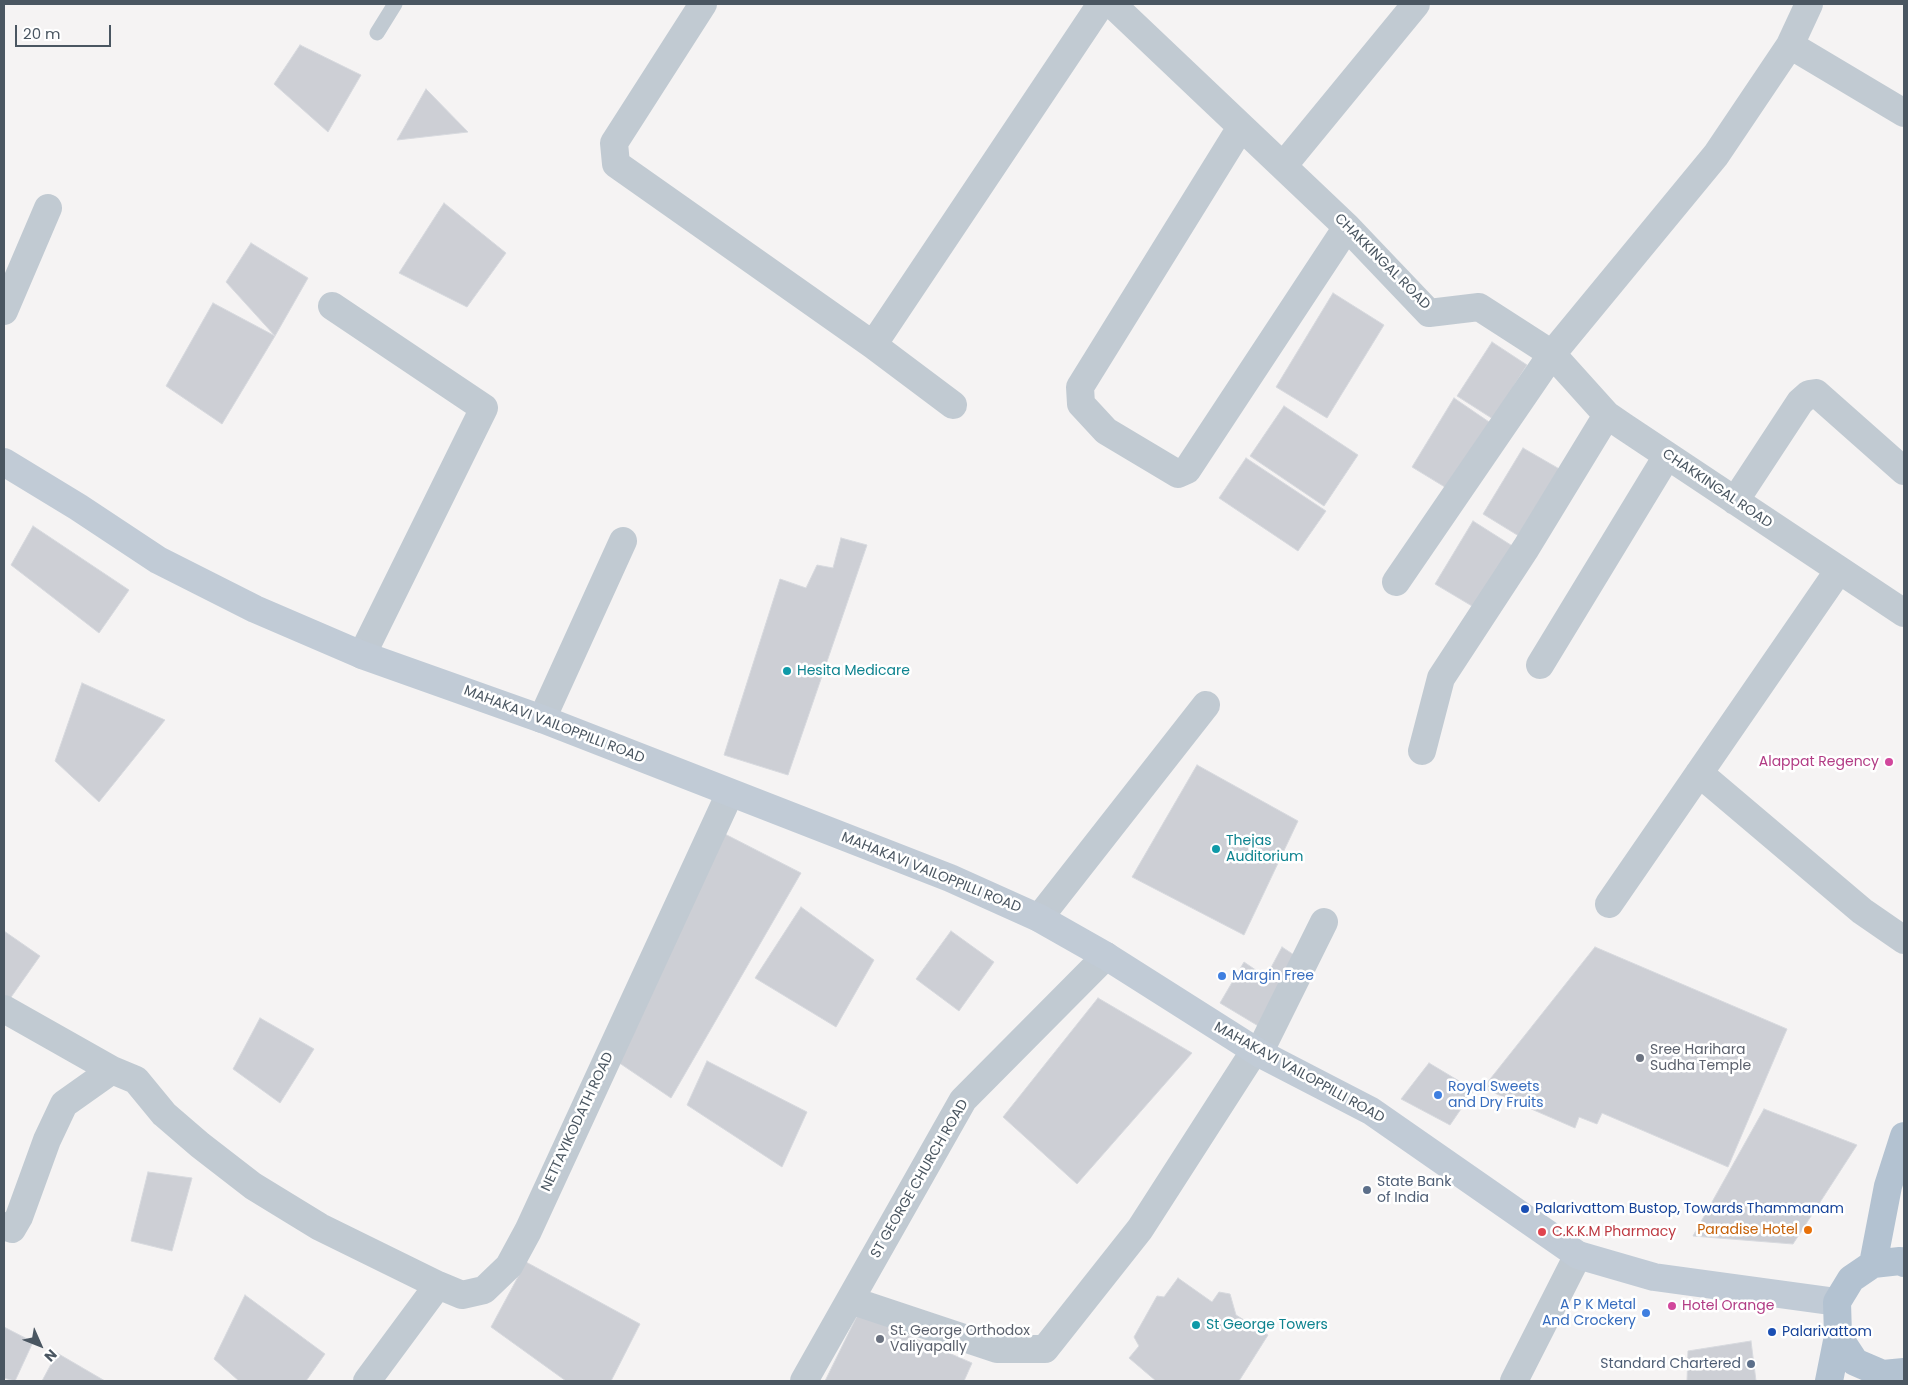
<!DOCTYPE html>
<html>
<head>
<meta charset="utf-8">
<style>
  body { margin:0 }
  #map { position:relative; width:1908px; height:1385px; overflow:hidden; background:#f5f3f3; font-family:Poppins,sans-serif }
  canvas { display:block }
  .frame { position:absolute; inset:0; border:5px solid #4a5661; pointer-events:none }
  .north { position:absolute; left:15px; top:1320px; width:50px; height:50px; -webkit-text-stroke:4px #fff; paint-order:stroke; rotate:134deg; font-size:14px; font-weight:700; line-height:20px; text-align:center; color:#4a5661 }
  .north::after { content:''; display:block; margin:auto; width:18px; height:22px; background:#4a5661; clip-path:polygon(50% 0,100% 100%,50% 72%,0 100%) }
  .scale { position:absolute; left:15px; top:25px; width:96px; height:22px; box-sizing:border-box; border:2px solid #4a5661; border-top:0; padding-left:6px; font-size:15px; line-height:18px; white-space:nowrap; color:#4a5661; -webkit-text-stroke:4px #fff; paint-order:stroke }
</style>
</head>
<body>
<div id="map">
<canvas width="1908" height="1385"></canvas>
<div class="frame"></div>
<div class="north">N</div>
<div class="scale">20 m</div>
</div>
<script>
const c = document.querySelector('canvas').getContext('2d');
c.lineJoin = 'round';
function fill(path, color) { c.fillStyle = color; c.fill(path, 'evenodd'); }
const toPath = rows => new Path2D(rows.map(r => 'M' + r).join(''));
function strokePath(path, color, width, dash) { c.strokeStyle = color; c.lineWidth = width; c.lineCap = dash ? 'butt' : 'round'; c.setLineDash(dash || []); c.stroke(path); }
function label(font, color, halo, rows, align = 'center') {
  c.font = font + ' Poppins,sans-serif'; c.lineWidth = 5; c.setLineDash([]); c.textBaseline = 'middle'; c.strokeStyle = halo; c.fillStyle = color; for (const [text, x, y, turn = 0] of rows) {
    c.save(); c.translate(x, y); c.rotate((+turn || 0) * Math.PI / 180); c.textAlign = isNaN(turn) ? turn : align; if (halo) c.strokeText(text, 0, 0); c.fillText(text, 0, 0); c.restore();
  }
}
const building = toPath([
  [300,45,361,75,328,132,274,84,300,45],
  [426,89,468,132,397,140,426,89],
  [444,203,506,253,467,307,399,273,444,203],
  [251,243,308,278,275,336,226,282,251,243],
  [1333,293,1384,325,1327,418,1276,387,1333,293],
  [213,303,275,336,222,424,166,386,213,303],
  [1492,342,1527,365,1493,419,1457,396,1492,342],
  [1454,398,1495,426,1453,492,1412,467,1454,398],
  [1284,406,1358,455,1324,506,1250,456,1284,406],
  [1523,448,1568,474,1527,541,1483,514,1523,448],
  [1246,458,1326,511,1298,551,1219,498,1246,458],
  [1473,521,1514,547,1477,609,1435,584,1473,521],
  [33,526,129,590,99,633,11,565,33,526],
  [841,538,867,545,788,775,724,755,780,579,806,588,817,565,833,568,841,538],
  [82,683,165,720,99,802,55,761,82,683],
  [1197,765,1298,821,1244,935,1132,877,1197,765],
  [721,832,801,873,671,1098,615,1060,721,832],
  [801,907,874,960,836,1027,755,978,801,907],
  [4,931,40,956,9,1000,4,996,4,931],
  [951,931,994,962,959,1011,916,979,951,931],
  [1282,947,1297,957,1260,1027,1220,1003,1244,962,1266,977,1282,947],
  [1595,947,1787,1029,1728,1167,1602,1113,1597,1124,1579,1117,1575,1128,1483,1088,1595,947],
  [1098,998,1192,1053,1077,1184,1003,1117,1098,998],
  [260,1018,314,1049,280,1103,233,1069,260,1018],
  [707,1061,807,1112,782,1167,687,1105,707,1061],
  [1429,1063,1474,1090,1450,1125,1401,1099,1429,1063],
  [1764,1109,1857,1145,1793,1244,1693,1236,1764,1109],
  [148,1172,192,1178,172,1251,131,1241,148,1172],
  [526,1262,640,1324,611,1381,566,1381,491,1327,526,1262],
  [1178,1278,1212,1302,1219,1292,1230,1294,1236,1315,1268,1335,1239,1381,1156,1381,1129,1358,1139,1346,1134,1337,1157,1296,1164,1297,1178,1278],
  [245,1295,325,1354,306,1381,239,1381,214,1359,245,1295],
  [858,1314,972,1363,964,1381,825,1381,858,1314],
  [4,1327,33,1342,15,1381,4,1378,4,1327],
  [1751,1341,1756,1381,1687,1381,1688,1351,1751,1341],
  [57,1353,105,1381,42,1381,57,1353]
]);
const service = toPath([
  [377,33,395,4]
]);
const minor = toPath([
  [703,4,614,143,616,164,873,345,953,405],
  [1112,4,1347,227,1429,313,1479,307,1552,354,1607,415,1623,426,1904,613],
  [1790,45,1809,4],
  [1241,127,1080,387,1081,404,1106,431,1178,474,1187,470,1347,227],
  [1283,166,1416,4],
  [332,306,484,408,362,655],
  [4,311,48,208],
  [873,345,1101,4],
  [1735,501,1800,402,1809,394,1816,393,1904,471],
  [1396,582,1552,354,1716,155,1790,45,1904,113],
  [1540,665,1667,456],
  [542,719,623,541],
  [1422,751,1441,678,1526,548,1607,415],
  [1699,773,1862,911,1904,940],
  [1609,904,1839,570],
  [1039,918,1206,705],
  [4,1009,112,1070],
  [1259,1053,1324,922],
  [4,1226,12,1229,19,1217,47,1140,64,1104,112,1070,136,1080,164,1114,200,1145,253,1186,320,1227,438,1285],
  [850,1300,997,1349,1045,1349,1140,1229,1255,1050],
  [367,1381,438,1285,462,1295,484,1290,509,1266,528,1231,730,793],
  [804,1381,963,1100,1106,956]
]);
const tertiary = toPath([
  [1514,1381,1578,1255]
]);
const secondary = toPath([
  [4,462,78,507,158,560,255,609,362,655,542,719,950,878,1039,918,1106,956,1259,1053,1371,1111,1578,1255,1654,1277,1837,1302]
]);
const primary = toPath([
  [1904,1263,1900,1261,1873,1264,1851,1279,1837,1302,1838,1336,1855,1362,1883,1374,1904,1372],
  [1873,1264,1888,1186,1904,1136],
  [1829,1381,1838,1336]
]);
const markers = [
  [787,671,5,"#0f9aa8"],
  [1889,762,5,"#d1479c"],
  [1216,849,5,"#0f9aa8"],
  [1222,976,5,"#3f7fe0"],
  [1640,1058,5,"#6b7280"],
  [1438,1095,5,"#3f7fe0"],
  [1367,1190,5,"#5c6f8a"],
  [1525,1209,5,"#1a4fb4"],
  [1808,1230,5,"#e8710a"],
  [1542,1232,5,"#e0444e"],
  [1672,1306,5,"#d1479c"],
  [1646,1313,5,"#3f7fe0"],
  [1196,1325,5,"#0f9aa8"],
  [1772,1332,5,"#1a4fb4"],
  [880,1339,5,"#6b7280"],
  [1751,1364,5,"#5c6f8a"]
];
const streetNames = [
  ["CHAKKINGAL ROAD",1382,262,45],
  ["CHAKKINGAL ROAD",1717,489,34],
  ["MAHAKAVI VAILOPPILLI ROAD",554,725,21],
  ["MAHAKAVI VAILOPPILLI ROAD",931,873,22],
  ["MAHAKAVI VAILOPPILLI ROAD",1299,1073,29],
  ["NETTAYIKODATH ROAD",578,1122,-65],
  ["ST GEORGE CHURCH ROAD",920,1179,-60]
];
const cultureNames = [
  ["Hesita Medicare",797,671],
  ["Thejas",1226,841],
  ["Auditorium",1226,857],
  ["St George Towers",1206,1325]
];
const hotelNames = [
  ["Alappat Regency",1879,762],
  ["Hotel Orange",1682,1306,"left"]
];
const shopNames = [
  ["Margin Free",1232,976],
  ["Royal Sweets",1448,1087],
  ["and Dry Fruits",1448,1103],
  ["A P K Metal",1636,1305,"right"],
  ["And Crockery",1636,1321,"right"]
];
const worshipNames = [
  ["Sree Harihara",1650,1050],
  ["Sudha Temple",1650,1066],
  ["St. George Orthodox",890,1331],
  ["Valiyapally",890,1347]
];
const serviceNames = [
  ["State Bank",1377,1182],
  ["of India",1377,1198],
  ["Standard Chartered",1741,1364,"right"]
];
const transitNames = [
  ["Palarivattom Bustop, Towards Thammanam",1535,1209],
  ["Palarivattom",1782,1332]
];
const foodNames = [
  ["Paradise Hotel",1798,1230]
];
const healthNames = [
  ["C.K.K.M Pharmacy",1552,1232]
];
fill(building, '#cdcfd5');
strokePath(building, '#d7d9de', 1);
strokePath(service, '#c1cad2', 15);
strokePath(minor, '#c1cad2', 28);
strokePath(tertiary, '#c1cad2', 28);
strokePath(secondary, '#c1cbd6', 28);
strokePath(primary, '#b3c2d1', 28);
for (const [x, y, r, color] of markers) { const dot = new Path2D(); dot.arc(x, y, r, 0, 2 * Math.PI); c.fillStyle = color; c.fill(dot); strokePath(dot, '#fff', 2); }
label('14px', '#4a5661', '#fff', streetNames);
label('14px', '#0d838f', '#fff', cultureNames, 'left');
label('14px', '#b23c85', '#fff', hotelNames, 'right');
label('14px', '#366cbe', '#fff', shopNames, 'left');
label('14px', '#5b616d', '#fff', worshipNames, 'left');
label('14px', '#4e5e75', '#fff', serviceNames, 'left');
label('14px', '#164399', '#fff', transitNames, 'left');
label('14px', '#c56008', '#fff', foodNames, 'right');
label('14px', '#be3a42', '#fff', healthNames, 'left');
</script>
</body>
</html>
